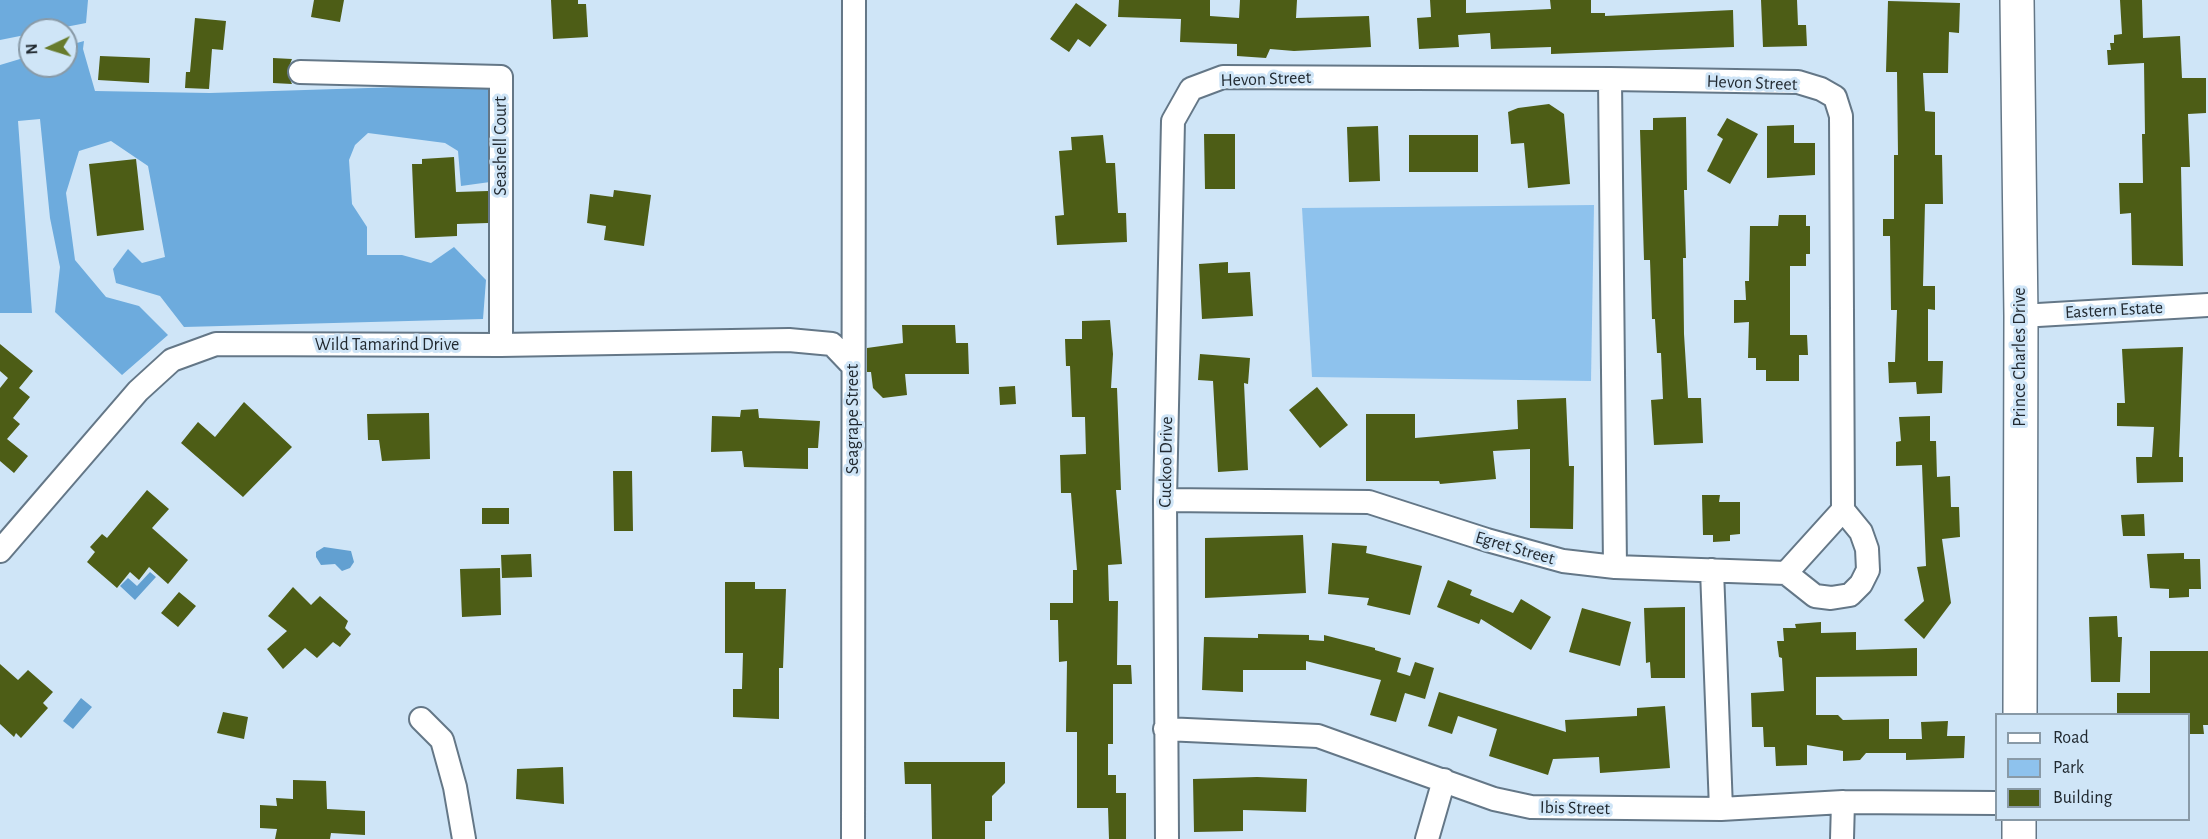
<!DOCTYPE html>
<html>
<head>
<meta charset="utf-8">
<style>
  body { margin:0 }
  #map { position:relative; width:2208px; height:839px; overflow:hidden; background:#cfe5f7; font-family:"Alegreya Sans",sans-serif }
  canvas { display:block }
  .legend { position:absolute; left:1995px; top:713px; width:195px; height:108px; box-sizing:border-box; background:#cfe5f7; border:2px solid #899aa7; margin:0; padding:8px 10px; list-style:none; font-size:18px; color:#212930 }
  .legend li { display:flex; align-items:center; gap:12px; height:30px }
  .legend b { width:30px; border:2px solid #899aa7 }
  .north { position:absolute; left:18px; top:18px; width:60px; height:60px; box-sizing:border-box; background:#cfe5f7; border:2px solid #899aa7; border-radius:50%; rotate:266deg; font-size:16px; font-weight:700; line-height:24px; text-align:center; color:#212930 }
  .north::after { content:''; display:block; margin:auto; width:21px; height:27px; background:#677b2c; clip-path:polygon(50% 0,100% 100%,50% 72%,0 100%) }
</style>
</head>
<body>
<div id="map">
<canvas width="2208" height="839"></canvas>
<ul class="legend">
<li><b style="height:8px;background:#fff"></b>Road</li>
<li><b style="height:16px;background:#8ec2ed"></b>Park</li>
<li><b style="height:16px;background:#4d5d16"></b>Building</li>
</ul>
<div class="north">N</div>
</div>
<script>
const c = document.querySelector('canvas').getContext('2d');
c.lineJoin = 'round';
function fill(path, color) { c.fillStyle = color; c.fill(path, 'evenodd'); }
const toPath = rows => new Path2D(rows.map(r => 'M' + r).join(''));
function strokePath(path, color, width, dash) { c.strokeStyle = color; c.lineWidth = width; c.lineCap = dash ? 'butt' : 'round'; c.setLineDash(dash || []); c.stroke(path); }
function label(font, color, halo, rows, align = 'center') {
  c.font = font + ' "Alegreya Sans",sans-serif'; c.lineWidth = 6; c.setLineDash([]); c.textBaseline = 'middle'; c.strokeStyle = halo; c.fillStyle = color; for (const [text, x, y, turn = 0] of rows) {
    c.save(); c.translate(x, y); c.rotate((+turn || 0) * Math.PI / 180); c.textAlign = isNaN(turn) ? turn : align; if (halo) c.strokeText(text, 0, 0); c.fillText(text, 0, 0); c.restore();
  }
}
const green = toPath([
  [1594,205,1591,381,1312,377,1302,208]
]);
const forest = toPath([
  [0,0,88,0,86,23,50,30,30,30,30,34,0,40],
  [84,41,83,49,95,91,210,93,495,84,490,182,461,186,458,151,445,143,368,133,355,145,349,160,352,204,367,227,367,255,402,255,431,263,454,247,486,280,483,319,184,327,160,296,116,283,113,269,128,249,142,263,165,257,148,166,111,141,79,151,66,193,75,260,106,297,139,306,168,335,122,375,55,312,60,267,50,218,40,119,18,121,32,313,0,313,0,65,30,56,30,66,66,66,66,46]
]);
const water = toPath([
  [324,547,351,551,354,562,350,568,342,571,335,564,321,565,316,557,316,552],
  [150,572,156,577,135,600,120,586,128,578,137,586],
  [81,698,92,707,73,729,63,721]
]);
const building = toPath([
  [314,0,344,0,340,22,311,17],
  [551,0,578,0,578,4,586,4,588,37,553,39],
  [1119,0,1210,0,1210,16,1239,18,1240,0,1297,0,1296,18,1369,16,1371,47,1294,51,1270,49,1266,58,1237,56,1237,44,1180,42,1181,19,1118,17],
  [1430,0,1466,0,1466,13,1551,9,1550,0,1591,0,1591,13,1605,13,1605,16,1733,10,1734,47,1551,54,1551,47,1491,49,1490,33,1458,35,1459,47,1419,49,1417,18,1431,17],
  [1761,0,1797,0,1798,25,1806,25,1807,46,1763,47],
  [2120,0,2142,0,2143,38,2180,36,2182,78,2206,78,2206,113,2188,114,2190,167,2181,167,2183,266,2132,265,2131,213,2120,214,2119,183,2143,183,2142,134,2145,134,2144,63,2108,65,2107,50,2111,50,2110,43,2114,43,2114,35,2122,34],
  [1888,1,1960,3,1959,33,1949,32,1948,73,1923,73,1925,111,1935,112,1935,155,1942,155,1943,204,1925,204,1923,286,1935,286,1935,310,1928,309,1928,361,1943,361,1942,393,1917,394,1916,382,1889,383,1888,362,1895,362,1897,310,1891,310,1890,236,1883,236,1883,219,1894,219,1894,155,1898,155,1897,72,1886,72],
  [1076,3,1107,25,1090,47,1078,39,1069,52,1050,39],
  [195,18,226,21,223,50,212,49,209,89,185,88,186,72,190,72],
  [100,56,150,58,149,83,98,80],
  [273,58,292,59,287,72,292,84,273,83],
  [1549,104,1564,114,1570,184,1528,188,1524,143,1511,144,1508,112,1518,108],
  [1686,117,1687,190,1684,190,1686,258,1683,258,1684,334,1688,398,1701,398,1703,443,1654,445,1651,400,1663,399,1661,353,1657,353,1655,319,1652,319,1650,260,1644,260,1640,130,1653,130,1653,118],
  [1727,118,1758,134,1730,184,1707,171,1723,139,1717,135],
  [1794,125,1794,143,1815,143,1815,175,1767,178,1767,126],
  [1378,126,1380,181,1349,182,1347,127],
  [1204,134,1235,134,1235,189,1205,189],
  [1103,135,1106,163,1115,163,1118,213,1126,213,1127,242,1057,245,1055,216,1064,215,1059,151,1072,150,1071,137],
  [1409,135,1478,135,1478,172,1409,172],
  [454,157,456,192,488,191,488,223,457,224,457,236,415,238,412,164,422,164,422,159],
  [136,159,144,230,97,236,89,164],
  [614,190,651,195,644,246,604,240,606,226,587,223,590,194,613,197],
  [1779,215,1806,215,1806,226,1810,226,1810,254,1806,254,1806,266,1790,266,1790,335,1807,335,1808,355,1799,355,1799,381,1766,381,1766,370,1756,370,1756,358,1748,358,1749,322,1734,323,1734,300,1746,300,1745,281,1749,281,1750,226,1778,226],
  [1228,262,1228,273,1250,272,1253,316,1202,319,1199,264],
  [1110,320,1113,354,1111,388,1117,388,1121,490,1116,490,1122,564,1108,565,1109,601,1118,601,1117,665,1131,665,1132,684,1113,684,1113,744,1108,744,1108,775,1116,775,1116,793,1126,793,1126,839,1109,839,1108,808,1077,808,1077,732,1066,732,1067,661,1059,662,1058,620,1050,620,1050,603,1073,603,1073,570,1077,570,1071,493,1061,493,1060,455,1086,454,1085,417,1072,417,1070,366,1066,366,1065,339,1082,339,1082,321],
  [902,325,955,325,956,343,968,343,969,374,905,374,907,395,883,398,873,388,871,372,867,372,867,348,903,343],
  [0,344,33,371,19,388,30,397,13,418,20,424,7,439,28,456,14,473,0,461,0,388,8,378,0,371],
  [2183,347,2179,457,2183,457,2183,482,2137,483,2136,457,2152,457,2154,427,2117,426,2117,403,2125,403,2122,349],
  [1200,354,1250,358,1248,384,1244,383,1248,470,1218,472,1213,381,1198,380],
  [1015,386,1016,404,1000,405,999,387],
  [1317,387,1348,425,1320,448,1289,410],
  [1566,398,1569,466,1574,466,1573,529,1530,528,1530,449,1493,451,1496,479,1440,484,1439,481,1366,481,1366,414,1415,414,1415,438,1518,429,1517,400],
  [244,402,292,447,243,497,181,443,198,422,215,437],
  [758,409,759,418,820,421,818,448,808,448,808,469,744,467,742,451,711,452,712,416,740,417,741,410],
  [429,413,430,459,382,461,379,440,368,440,367,414],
  [1930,416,1930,441,1936,441,1937,477,1950,476,1951,507,1959,507,1960,537,1942,539,1951,603,1924,639,1904,620,1924,601,1917,567,1926,566,1922,465,1896,466,1896,442,1901,441,1899,417],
  [613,471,632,471,633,531,614,531],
  [147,490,169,509,152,528,188,560,168,584,149,567,139,580,130,572,117,588,87,562,95,552,90,547,102,534,107,538],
  [1702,495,1720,495,1719,502,1740,502,1740,534,1730,535,1730,541,1713,542,1713,535,1703,535],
  [482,508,509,508,509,524,482,524],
  [2144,514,2145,536,2123,536,2121,515],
  [1303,535,1306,593,1205,598,1205,538],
  [1332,543,1367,546,1366,553,1422,566,1410,615,1367,605,1369,598,1328,594],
  [2184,553,2184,559,2200,559,2201,589,2189,589,2189,597,2169,598,2169,589,2150,588,2147,554],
  [531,554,532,577,502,578,501,555],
  [500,568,501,615,462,617,460,569],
  [1448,580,1472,590,1470,595,1513,613,1521,599,1551,617,1531,650,1481,619,1479,624,1437,607],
  [725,582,755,582,755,589,786,589,783,668,779,668,779,719,733,717,733,689,742,689,743,653,725,653],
  [293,587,311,605,320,596,348,621,345,628,351,634,340,647,333,642,317,658,305,648,283,669,267,649,287,631,268,616],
  [179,592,196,606,178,627,161,613],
  [1685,607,1685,678,1651,678,1650,662,1646,663,1644,608],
  [1582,608,1631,622,1620,666,1569,652],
  [2117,616,2118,637,2122,637,2120,682,2091,682,2089,617],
  [1821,622,1821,633,1856,632,1856,650,1917,648,1917,676,1816,677,1816,715,1838,715,1843,720,1889,719,1889,739,1922,739,1921,722,1948,721,1947,736,1965,736,1964,758,1906,760,1906,753,1866,753,1860,760,1843,761,1843,751,1807,745,1807,765,1776,766,1775,747,1764,747,1763,727,1752,727,1751,693,1784,691,1782,658,1779,657,1777,641,1784,641,1783,628,1796,628,1795,624],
  [1258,634,1309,635,1309,640,1324,641,1324,635,1375,648,1375,650,1401,658,1397,672,1410,676,1415,662,1434,668,1425,699,1405,693,1396,722,1370,715,1381,680,1306,661,1306,670,1243,670,1243,692,1202,690,1204,637,1258,638],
  [2150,651,2208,651,2208,725,2203,725,2204,734,2188,734,2188,714,2117,714,2117,693,2150,693],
  [0,664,18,680,28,670,53,692,43,703,48,708,21,738,16,733,14,737,0,724],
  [1439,692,1566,732,1565,720,1637,716,1637,708,1665,706,1670,768,1600,773,1599,757,1553,759,1548,775,1489,756,1497,729,1458,716,1452,734,1428,726],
  [223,712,248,717,244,739,217,733],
  [904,762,1005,762,1005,783,992,796,992,821,985,821,985,839,932,839,931,784,905,784],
  [563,767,564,804,516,799,517,769],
  [1257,777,1307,779,1306,812,1243,810,1243,831,1194,832,1193,779],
  [293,780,326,781,327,809,365,811,365,835,331,833,330,839,275,839,277,829,260,828,260,805,277,806,276,798,293,799]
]);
const minor = toPath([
  [300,72,501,77,501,345],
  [1610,79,1615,567],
  [2021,316,2208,305],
  [1165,500,1369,502,1487,540,1563,561,1615,567,1786,573,1843,510],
  [0,551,138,391,172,360,216,344,501,345,789,340,832,344,853,366],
  [1712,570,1721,809],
  [421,719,442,740,455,787,464,839],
  [1165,729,1318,736,1494,799,1531,807,1721,809,1843,802,1996,803],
  [853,839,854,0],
  [1167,839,1165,500,1173,121,1191,89,1223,77,1610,79,1798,82,1821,89,1835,97,1841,116,1843,510,1861,532,1867,549,1868,570,1861,584,1850,595,1831,598,1815,596,1786,573],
  [1427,839,1444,780],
  [1842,839,1843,802]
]);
const trunk = toPath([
  [2017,0,2021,316,2020,714],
  [2019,820,2019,839]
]);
const streetNames = [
  ["Hevon Street",1266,79,-2],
  ["Hevon Street",1752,83,2],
  ["Seashell Court",501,146,-90],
  ["Eastern Estate",2114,310,-3],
  ["Wild Tamarind Drive",387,345],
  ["Prince Charles Drive",2020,357,-90],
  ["Seagrape Street",853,419,-90],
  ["Cuckoo Drive",1166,462,-89],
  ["Egret Street",1515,548,16],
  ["Ibis Street",1575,808,1]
];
fill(green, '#8ec2ed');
fill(forest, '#6dabdd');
fill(water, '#62a0d1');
fill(building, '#4d5d16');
strokePath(minor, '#647787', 26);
strokePath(trunk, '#647787', 36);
strokePath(minor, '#fff', 22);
strokePath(trunk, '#fff', 33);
label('18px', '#212930', '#cfe5f7', streetNames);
</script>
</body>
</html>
